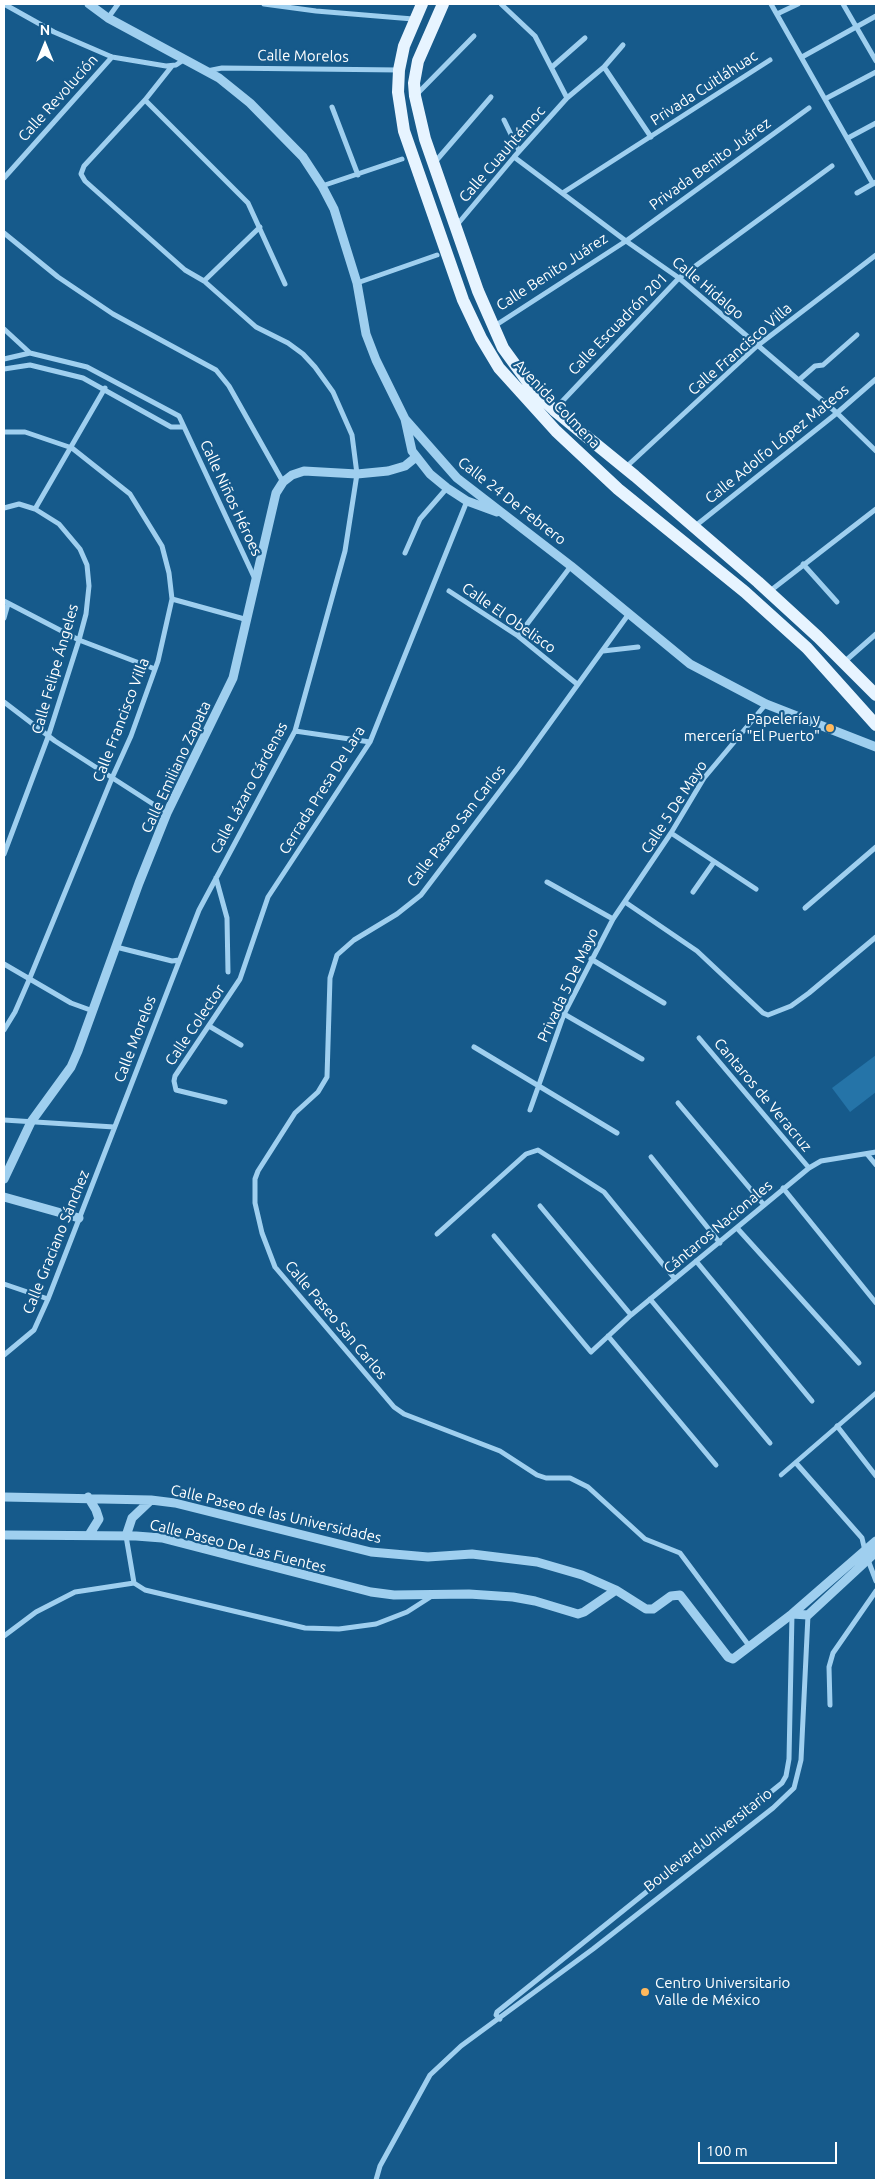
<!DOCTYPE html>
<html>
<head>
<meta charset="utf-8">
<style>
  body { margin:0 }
  #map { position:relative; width:880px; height:2184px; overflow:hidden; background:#165a8b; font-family:Ubuntu,sans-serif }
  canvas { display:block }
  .frame { position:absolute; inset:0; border:5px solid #fff; pointer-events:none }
  .north { position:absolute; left:20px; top:20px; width:50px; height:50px; -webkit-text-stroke:4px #165a8b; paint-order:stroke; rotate:0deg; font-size:14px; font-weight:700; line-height:20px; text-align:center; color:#fff }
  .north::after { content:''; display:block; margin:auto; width:18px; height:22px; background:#fff; clip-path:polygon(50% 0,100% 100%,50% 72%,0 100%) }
  .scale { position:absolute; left:698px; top:2142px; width:139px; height:22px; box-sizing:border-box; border:2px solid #fff; border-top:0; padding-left:6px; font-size:15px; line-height:18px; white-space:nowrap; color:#fff; -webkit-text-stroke:4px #165a8b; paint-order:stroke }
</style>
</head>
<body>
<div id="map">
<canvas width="880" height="2184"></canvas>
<div class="frame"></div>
<div class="north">N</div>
<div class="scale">100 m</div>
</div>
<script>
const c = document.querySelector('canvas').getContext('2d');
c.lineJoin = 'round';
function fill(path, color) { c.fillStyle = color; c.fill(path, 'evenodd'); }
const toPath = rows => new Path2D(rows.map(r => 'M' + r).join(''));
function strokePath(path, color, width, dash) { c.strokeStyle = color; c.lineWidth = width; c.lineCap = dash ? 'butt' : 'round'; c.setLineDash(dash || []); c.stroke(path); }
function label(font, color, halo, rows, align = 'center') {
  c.font = font + ' Ubuntu,sans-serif'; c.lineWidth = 4.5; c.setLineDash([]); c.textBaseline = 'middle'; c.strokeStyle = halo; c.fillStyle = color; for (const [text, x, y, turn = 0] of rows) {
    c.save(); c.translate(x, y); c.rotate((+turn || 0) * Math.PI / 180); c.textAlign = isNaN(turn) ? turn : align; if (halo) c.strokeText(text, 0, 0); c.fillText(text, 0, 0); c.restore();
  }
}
const green = toPath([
  [876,1055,876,1092,850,1112,832,1088]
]);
const pedestrian = toPath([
  [781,1475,876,1393]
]);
const minor = toPath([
  [4,4,54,32,112,57,166,66,176,65,185,59],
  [264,4,316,11,413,19],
  [501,4,535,36,567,98],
  [771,4,873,184],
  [843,4,876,61],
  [777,14,798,4],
  [108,18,118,4],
  [802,57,876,16],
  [552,67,585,38],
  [604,67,651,137],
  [207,71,222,68,399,70],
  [417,94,474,36],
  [825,99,876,72],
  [145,100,248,203,285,284],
  [332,107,358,175],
  [504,120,519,151],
  [848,138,876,123],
  [514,157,626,241,679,278,837,413,876,451],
  [435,162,491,97],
  [4,178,112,57],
  [322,186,402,159],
  [564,192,770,60],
  [857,193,876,182],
  [456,226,514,157,567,98,604,67,623,45],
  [4,233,58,277,113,314,216,370,229,386,283,482],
  [204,281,260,227],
  [357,283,437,255],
  [493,327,626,241,809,108],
  [4,329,30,353],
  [4,359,30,353,87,367,179,416,255,579],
  [4,369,30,365,83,378,171,427,183,427],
  [799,380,815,366,823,365,857,335],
  [554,410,679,278,832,166],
  [4,432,25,432,72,448,130,494,162,546,169,573,172,599,158,661,131,736,112,778,29,980,15,1012,4,1030],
  [625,468,757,346,876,255],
  [4,508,19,504,35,509,59,524,80,549,87,565,89,586,86,614,79,640,48,737,4,854],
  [35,509,105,388],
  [694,527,837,413,876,379],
  [405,553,420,519,447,488],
  [803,564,837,602],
  [449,591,518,636,577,684],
  [770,591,876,509],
  [172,599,248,620],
  [4,601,79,640,155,669],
  [628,615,519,766,421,895,397,914,354,940,337,955,330,978,327,1077,318,1092,295,1113,258,1171,255,1179,255,1203,262,1233,275,1267,394,1407,404,1414,500,1451,537,1475,546,1478,570,1478,588,1487,645,1539,680,1553,750,1647],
  [4,618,8,604],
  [518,636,571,566],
  [603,651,638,647],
  [843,663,876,634],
  [4,702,55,741,167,813],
  [295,731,370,742],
  [671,833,756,889],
  [216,878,227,918,228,972],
  [547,882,613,919],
  [693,892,714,862],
  [625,902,697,951,763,1013,768,1015,791,1006,809,993,876,937],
  [805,908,876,847],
  [116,947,172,961,179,960],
  [591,959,664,1003],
  [4,964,71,1003,93,1011],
  [564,1014,642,1059],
  [209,1026,241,1045],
  [699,1038,809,1168],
  [474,1047,617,1133],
  [225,1102,176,1090,174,1081,175,1076,240,979,268,897,370,742,467,501],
  [678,1103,764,1205],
  [530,1110,564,1014,613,919,671,833,704,778,766,704],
  [4,1120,114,1127],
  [867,1154,876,1165],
  [651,1157,720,1243],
  [783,1188,876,1303],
  [540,1206,631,1315],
  [737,1228,859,1363],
  [437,1234,526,1154,538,1150,604,1192,675,1279],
  [494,1236,591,1352,631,1315,809,1168,821,1161,876,1152],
  [696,1261,812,1401],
  [4,1284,48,1299],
  [650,1299,770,1443],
  [608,1336,716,1465],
  [4,1355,34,1330,48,1299,199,910,295,731,345,551,357,474,352,435,333,392,315,367,303,354,288,343,256,327,204,281,185,270,85,181,81,174,84,166,145,100,172,66],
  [837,1426,876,1476],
  [796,1463,862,1538,865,1551],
  [126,1536,134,1583,145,1590,305,1628,339,1629,376,1624,407,1612,432,1596],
  [868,1560,876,1581],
  [4,1636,36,1612,75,1592,134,1583],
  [830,1705,829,1667,833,1653,876,1591],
  [500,2019,496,2015,497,2012,782,1783,786,1776,789,1759,792,1614],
  [376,2180,380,2166,430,2075,461,2046,593,1949,773,1808,794,1788,801,1760,808,1615]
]);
const tertiary = toPath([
  [89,4,108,18,219,78,250,103,303,157,322,186,334,209,357,283,366,334,376,360,405,419,457,478,571,566,690,664,766,704,876,747],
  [405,419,412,451,430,474,447,488,467,501,497,512],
  [4,1179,31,1122,71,1067,78,1051,139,883,167,813,233,678,276,493,283,482,292,475,304,471,357,474,388,471,405,466,416,457],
  [4,1197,79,1218],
  [4,1497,151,1500,175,1503,371,1552,428,1557,472,1554,537,1562,582,1575,616,1590,646,1609,653,1609,671,1596,680,1595,728,1657,733,1659,792,1614,876,1541],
  [88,1497,96,1510,99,1519,89,1535],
  [4,1535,136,1536,162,1538,371,1592,394,1595,469,1594,513,1597,535,1601,578,1614,584,1612,616,1590],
  [126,1536,132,1518,151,1500],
  [792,1614,808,1615,876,1552]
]);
const primary = toPath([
  [422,4,404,46,399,70,398,92,404,131,463,300,481,338,499,368,556,431,618,489,745,592,807,648,876,725],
  [443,4,418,61,414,83,415,96,425,139,478,291,503,348,535,392,554,410,635,476,758,582,818,637,876,695]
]);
const markers = [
  [830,728,5,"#ffb95d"],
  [645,1992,5,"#ffb95d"]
];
const streetNames = [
  ["Calle Morelos",303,56,1],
  ["Privada Cuitláhuac",704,88,-33],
  ["Calle Revolución",58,98,-48],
  ["Calle Cuauhtémoc",502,154,-49],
  ["Privada Benito Juárez",710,164,-36],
  ["Calle Benito Juárez",552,272,-33],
  ["Calle Hidalgo",708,288,40],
  ["Calle Escuadrón 201",618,324,-46],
  ["Calle Francisco Villa",740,349,-41],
  ["Avenida Colmena",557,404,46],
  ["Calle Adolfo López Mateos",777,444,-39],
  ["Calle Niños Héroes",231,498,65],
  ["Calle 24 De Febrero",512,501,38],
  ["Calle El Obelisco",509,618,35],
  ["Calle Felipe Ángeles",55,669,-74],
  ["Calle Francisco Villa",121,720,-69],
  ["Calle Emiliano Zapata",176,767,-65],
  ["Calle Lázaro Cárdenas",249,788,-62],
  ["Cerrada Presa De Lara",322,790,-58],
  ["Calle 5 De Mayo",674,807,-57],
  ["Calle Paseo San Carlos",456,826,-52],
  ["Privada 5 De Mayo",568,985,-65],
  ["Calle Colector",195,1025,-56],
  ["Calle Morelos",135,1039,-69],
  ["Cantaros de Veracruz",763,1095,50],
  ["Cántaros Nacionales",718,1227,-40],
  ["Calle Graciano Sánchez",56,1242,-68],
  ["Calle Paseo San Carlos",336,1320,50],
  ["Calle Paseo de las Universidades",276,1514,13],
  ["Calle Paseo De Las Fuentes",238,1546,14],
  ["Boulevard Universitario",708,1840,-38]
];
const poiNames = [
  ["Papelería y",820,719],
  ["mercería \"El Puerto\"",820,736],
  ["Centro Universitario",655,1983,"left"],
  ["Valle de México",655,2000,"left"]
];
fill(green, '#2574a8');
strokePath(pedestrian, '#9fcfef', 4.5);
strokePath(minor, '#9fcfef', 5);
strokePath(tertiary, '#9fcfef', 9);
strokePath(primary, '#e7f4ff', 12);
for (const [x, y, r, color] of markers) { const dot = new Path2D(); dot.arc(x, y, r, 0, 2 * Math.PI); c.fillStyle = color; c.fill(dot); strokePath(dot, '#165a8b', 2); }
label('15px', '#fff', '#165a8b', streetNames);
label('15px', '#fff', '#165a8b', poiNames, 'right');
</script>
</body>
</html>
